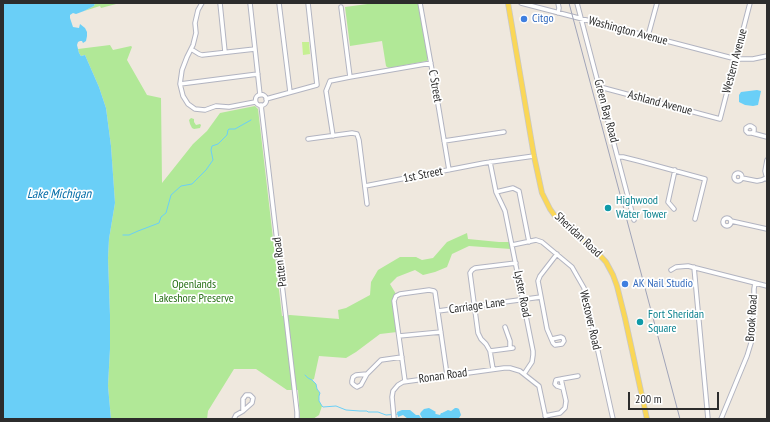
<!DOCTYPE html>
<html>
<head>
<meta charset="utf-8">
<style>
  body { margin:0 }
  #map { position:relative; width:770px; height:422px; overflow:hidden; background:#efe8de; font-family:"PT Sans Narrow",sans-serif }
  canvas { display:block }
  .frame { position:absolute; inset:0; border:4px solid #2c2c2c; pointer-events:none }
  .scale { position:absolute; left:628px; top:392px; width:91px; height:18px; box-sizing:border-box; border:2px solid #2c2c2c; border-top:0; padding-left:5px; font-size:12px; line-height:14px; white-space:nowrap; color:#2c2c2c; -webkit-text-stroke:3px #fff; paint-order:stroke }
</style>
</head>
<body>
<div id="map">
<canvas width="770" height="422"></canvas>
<div class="frame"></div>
<div class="scale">200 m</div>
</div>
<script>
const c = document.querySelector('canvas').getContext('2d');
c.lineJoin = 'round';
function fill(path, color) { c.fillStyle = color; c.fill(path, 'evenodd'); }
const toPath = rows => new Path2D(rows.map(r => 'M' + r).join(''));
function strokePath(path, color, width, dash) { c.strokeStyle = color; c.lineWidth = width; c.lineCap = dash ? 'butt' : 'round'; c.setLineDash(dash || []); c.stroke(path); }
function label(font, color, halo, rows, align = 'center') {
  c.font = font + ' "PT Sans Narrow",sans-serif'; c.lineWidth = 3.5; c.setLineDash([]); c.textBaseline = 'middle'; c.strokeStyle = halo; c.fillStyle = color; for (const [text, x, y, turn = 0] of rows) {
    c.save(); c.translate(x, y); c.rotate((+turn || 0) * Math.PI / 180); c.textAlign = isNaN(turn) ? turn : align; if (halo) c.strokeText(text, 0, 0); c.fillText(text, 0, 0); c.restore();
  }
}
const green = toPath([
  [95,3,120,3,101,8,100,6,84,11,94,6],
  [375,3,419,3,428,58,427,61,389,68,387,67,386,66,382,41,350,46,345,7],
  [110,45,113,50,131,46,132,47,127,60,147,95,161,98,162,183,193,144,207,131,220,113,255,106,258,109,282,316,290,315,339,319,338,310,346,308,370,295,371,282,378,270,400,257,416,257,422,260,433,258,447,242,467,233,468,239,499,242,509,242,511,249,469,246,452,254,447,267,435,272,423,275,415,270,397,277,390,284,396,294,395,295,393,300,397,332,380,334,356,352,346,358,319,356,314,379,312,380,316,384,317,389,320,393,319,396,319,401,322,406,319,415,313,419,300,419,298,390,287,390,256,369,234,369,208,411,207,419,111,419,108,386,110,349,110,315,108,258,109,239,115,203,111,146,106,108,99,87,85,55,81,56,79,53,78,49],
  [191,118,194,119,194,122,196,125,200,124,201,125,200,128,194,129,192,128,190,124,189,120]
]);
const pitch = toPath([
  [302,42,309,42,310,54,303,55]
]);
const water = toPath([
  [3,3,95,3,94,6,84,11,76,14,73,13,70,15,70,18,73,27,79,28,80,24,85,28,87,32,87,36,86,41,83,43,82,41,80,41,78,42,77,45,79,53,81,56,85,55,99,87,106,108,111,146,115,203,109,239,108,258,110,315,110,349,108,386,111,419,3,419],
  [757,90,761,91,758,105,753,106,745,105,739,102,739,95,741,92],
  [429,408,436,412,435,413,436,414,440,415,441,413,442,413,448,410,451,411,455,408,457,408,459,409,461,415,459,418,456,419,426,419,425,418,422,418,420,414,421,412,424,409],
  [402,410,410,410,416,415,419,415,421,418,420,419,408,419,403,415,398,417,397,412]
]);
const stream = toPath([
  [123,235,129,235,138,231,159,223,161,217,166,213,171,195,181,186,192,184,206,170,213,160,211,150,212,146,218,144,227,135,228,130,229,129,235,129,251,120],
  [305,375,308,378,312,380,316,384,317,389,320,393,319,396,319,401,322,406,323,407,336,406,346,410,360,411,367,411,368,412,378,412,386,415,399,414]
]);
const minor = toPath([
  [202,3,198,10,195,23,196,33,193,45,187,57,182,70,180,84,183,96,188,104,195,109,205,110,216,106,229,107,255,102],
  [220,3,225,52],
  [250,3,260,95],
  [279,3,290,92],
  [420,3,437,98,449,170],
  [521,3,736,59,753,59,767,56],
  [558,3,559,8,558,13],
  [577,3,634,220],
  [341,7,350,77],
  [648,36,657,3],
  [191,49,199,54,202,55,255,49],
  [180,84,258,74],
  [600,87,720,119,750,3],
  '255.5 100a5.5 5.5 0 1 1 11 0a5.5 5.5 0 1 1-11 0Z',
  [266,99,317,85,308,3],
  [261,105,297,412,297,419],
  [752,133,754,131,754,128,751,126,749,126,746,128,746,131,748,133,752,133,767,137],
  [333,136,326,91,330,81,350,77,431,63],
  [308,139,352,133,357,134,359,140,367,204],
  [444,141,504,132],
  [618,157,623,157,639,161,705,179,695,219],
  [490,162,496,192,505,211,533,351,533,355,532,362,524,374],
  '734 177a4 4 0 1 1 8 0a4 4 0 1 1-8 0Z',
  [742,178,757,181,762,180,766,178],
  [767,179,765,171,767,160],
  [365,186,484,163,534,156],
  [496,192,513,188,519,191,529,242],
  [674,209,668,202,675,170],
  '723 222a4 4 0 1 1 8 0a4 4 0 1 1-8 0Z',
  [731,221,767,229],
  [512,245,536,240,542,242,572,267,584,288,613,419],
  [694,267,708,419],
  [671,270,676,267,688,266,767,286],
  [438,311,541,297],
  [505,327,510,341,510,348],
  [399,336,441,332],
  [552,339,561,337,563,338,564,341,562,344,555,345,553,343,547,329,538,281,540,276,557,254],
  [490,351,513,348],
  [493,369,490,351,486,344,481,339,478,333,470,273,472,270,475,268,516,263],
  [367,374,361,385,357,387,354,385,352,383,352,381,353,377,356,375,367,374],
  [367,374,381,360,402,357],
  [561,379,556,380,555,384,557,386,563,388],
  [405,381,394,301,396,296,400,294,429,290,434,291,435,292,447,375],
  [545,416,560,413,565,408,566,401,561,379,578,376],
  [234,419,236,415,243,411,252,403,253,398,250,395,246,395,243,399,243,411],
  [394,419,392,397,393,391,398,385,403,382,504,368,510,368,520,371,539,386,546,419],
  [721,419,747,356,751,343,753,333,754,318,754,289,755,283]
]);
const major = toPath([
  [508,3,534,156,542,193,550,209,555,216,595,250,606,262,613,275,617,286,625,318,647,419]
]);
const rail = toPath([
  [569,3,680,419]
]);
const markers = [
  [524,19,4,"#3f7fe0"],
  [608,208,4,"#0f9aa8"],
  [625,284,4,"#3f7fe0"],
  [640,322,4,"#0f9aa8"]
];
const shopNames = [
  ["Citgo",532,19],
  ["AK Nail Studio",633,284]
];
const streetNames = [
  ["Washington Avenue",628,31,15],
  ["Western Avenue",735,61,-75],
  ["C Street",435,86,80],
  ["Ashland Avenue",660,103,15],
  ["Green Bay Road",606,111,75],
  ["1st Street",423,175,-11],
  ["Sheridan Road",578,235,43],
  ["Patten Road",280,262,-97],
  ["Lyster Road",522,294,79],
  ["Carriage Lane",477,306,-8],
  ["Brook Road",752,318,-86],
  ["Westover Road",590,320,77],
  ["Ronan Road",443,376,-8]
];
const cultureNames = [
  ["Highwood",616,201],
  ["Water Tower",616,215],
  ["Fort Sheridan",648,315],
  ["Square",648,329]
];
const parkNames = [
  ["Openlands",194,285],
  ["Lakeshore Preserve",194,299]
];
const waterNames = [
  ["Lake Michigan",59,194]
];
fill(green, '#b1e897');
fill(pitch, '#c6f092');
fill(water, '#6acff7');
strokePath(stream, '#6acff7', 1);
strokePath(minor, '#b2b4c1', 5.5);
strokePath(major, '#c8c8c8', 6);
strokePath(minor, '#fff', 3.5);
strokePath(major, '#fad757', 4.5);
strokePath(rail, '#9fa3b8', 1);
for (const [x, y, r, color] of markers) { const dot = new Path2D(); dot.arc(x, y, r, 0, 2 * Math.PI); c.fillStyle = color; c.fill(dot); strokePath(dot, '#fff', 1.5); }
label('12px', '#366cbe', '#fff', shopNames, 'left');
label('12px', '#2c2c2c', '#fff', streetNames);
label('12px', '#0d838f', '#fff', cultureNames, 'left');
label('12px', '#267015', '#fff', parkNames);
label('italic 13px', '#046da8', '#fff', waterNames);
</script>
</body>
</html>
